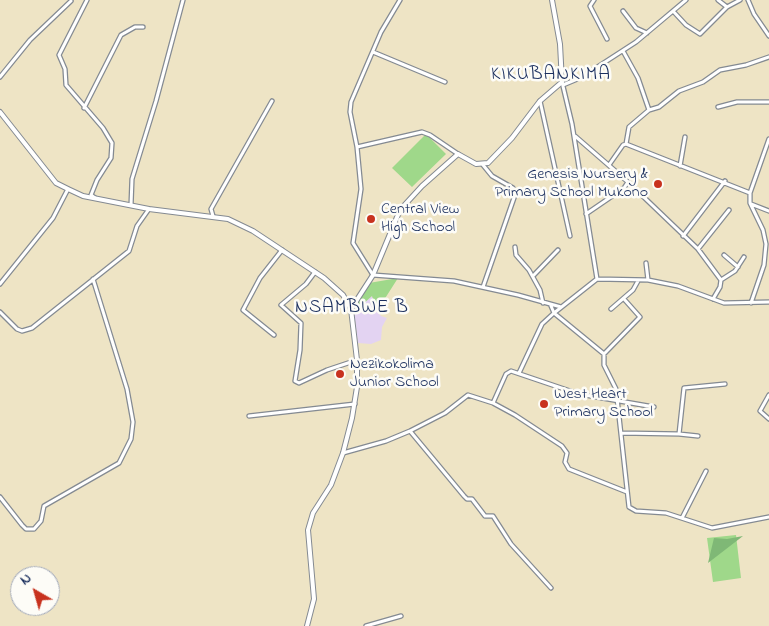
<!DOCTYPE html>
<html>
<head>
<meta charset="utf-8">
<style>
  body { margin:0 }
  #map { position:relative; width:769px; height:626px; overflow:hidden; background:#eee4c5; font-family:"Indie Flower",sans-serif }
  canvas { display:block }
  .north { position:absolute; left:10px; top:566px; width:50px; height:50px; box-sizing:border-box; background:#fdfcf7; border:1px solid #a3aaba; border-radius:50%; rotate:322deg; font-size:14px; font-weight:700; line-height:20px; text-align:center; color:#1b2f5e }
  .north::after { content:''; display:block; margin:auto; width:18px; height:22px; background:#c8321e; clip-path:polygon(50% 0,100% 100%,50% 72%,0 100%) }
</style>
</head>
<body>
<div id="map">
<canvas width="769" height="626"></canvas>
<div class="north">N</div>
</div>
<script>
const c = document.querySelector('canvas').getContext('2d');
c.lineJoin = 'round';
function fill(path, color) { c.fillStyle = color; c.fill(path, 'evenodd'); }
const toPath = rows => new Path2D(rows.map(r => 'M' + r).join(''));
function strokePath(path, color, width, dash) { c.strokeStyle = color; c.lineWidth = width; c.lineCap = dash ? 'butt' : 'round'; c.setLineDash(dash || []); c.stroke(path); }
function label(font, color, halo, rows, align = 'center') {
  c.font = font + ' "Indie Flower",sans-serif'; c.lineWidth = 5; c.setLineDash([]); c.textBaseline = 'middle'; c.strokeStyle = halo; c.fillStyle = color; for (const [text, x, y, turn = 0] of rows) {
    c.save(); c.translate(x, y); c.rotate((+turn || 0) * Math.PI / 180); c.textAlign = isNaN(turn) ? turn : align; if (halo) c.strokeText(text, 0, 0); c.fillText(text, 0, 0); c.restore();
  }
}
const built = toPath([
  [372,296,377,311,381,316,387,318,382,327,381,340,371,344,358,343,354,312]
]);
const green = toPath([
  [426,134,446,154,412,187,392,168],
  [398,278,377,311,372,296,354,312,354,307,369,283],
  [736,535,741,578,713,582,707,538]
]);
const forest = toPath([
  [743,536,708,563,714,538,727,539]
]);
const minor = toPath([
  [87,0,59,55,65,69,66,85,103,128,112,143,111,158,97,180,91,195,95,198],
  [594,0,590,6,592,10,607,39],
  [718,0,727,7,740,0],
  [748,0,754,14,769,36],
  [623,11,636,28,647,33],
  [673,11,686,25,700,34,727,7],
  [623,51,638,78,649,110,629,127,626,144],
  [373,52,445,82],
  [0,77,30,40,71,1],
  [562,82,572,124,597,279,648,280,678,286,724,303,769,302],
  [563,85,582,77,636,42,686,0],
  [540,101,570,236],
  [718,107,737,102,769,102],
  [84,108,121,35,135,27,143,27],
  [649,110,659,107,679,91,703,82,720,70,746,65,769,57],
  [575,136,628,182,624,188,586,214],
  [357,147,350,112,351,102,381,32,400,0],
  [458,154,430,135,422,132,357,147,361,189,353,243,373,275,454,281,518,295,561,307],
  [609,165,623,145,626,144,750,193],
  [680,166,685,137],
  [628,182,698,249,721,280,720,287,713,299],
  [751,204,769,211],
  [131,205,132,179,156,101,183,0],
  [213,216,211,209,272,101],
  [683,236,725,181],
  [515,247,516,255,529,270,540,290,543,303],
  [698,249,729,210],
  [724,255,738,267],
  [646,263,648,280],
  [315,272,306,284,281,305,301,323,300,350,295,381,299,383,327,370,357,360],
  [533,276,558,250],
  [597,279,554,313,604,354,604,365,616,389,629,507,636,511,666,513,712,528,769,517],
  [721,280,735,271,744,257],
  [0,284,53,218,68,189],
  [483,287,515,195,513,188,492,176,483,165],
  [751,303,764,265,766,244,763,230,750,203,750,193,769,139],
  [611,309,633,290,638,281],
  [0,312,17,329,22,331,32,328,129,251,137,226,149,209],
  [274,335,243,310,260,278,282,250],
  [604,354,640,317,624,299],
  [519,373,542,324,554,313,551,306],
  [769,395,760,411,769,419],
  [493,403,506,374,511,371,579,394,654,407],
  [249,416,355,404],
  [410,431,464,496,467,499,472,499,485,516,493,516,511,544,551,588],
  [621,433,679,434],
  [698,436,679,434,684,388,725,384],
  [343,453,386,441,410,431,445,413,468,395,493,403,515,415,562,446,567,453,565,462,569,469,627,492],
  [0,497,22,525,26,529,34,529,41,521,44,506,119,463,131,439,133,422,127,389,93,279],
  [682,518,706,471],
  [366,626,401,616]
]);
const tertiary = toPath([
  [0,112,56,183,68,189,83,196,149,209,228,219,253,231,324,278,343,295,351,309],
  [307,626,314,599,308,530,313,513,331,485,343,453,352,418,357,387,357,360,351,309,373,275,400,210,422,186,458,154,476,164,488,163,512,138,540,101,562,82,560,44,552,0]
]);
const markers = [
  [658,184,5,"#c8321e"],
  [371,219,5,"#c8321e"],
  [340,374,5,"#c8321e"],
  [544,404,5,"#c8321e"]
];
const poiNames = [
  ["Genesis Nursery &",648,175,"right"],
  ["Primary School Mukono",648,193,"right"],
  ["Central View",381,210],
  ["High School",381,228],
  ["Nezikokolima",350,365],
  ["Junior School",350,383],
  ["West Heart",554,395],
  ["Primary School",554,413]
];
const quarterNames = [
  ["KIKUBANKIMA",551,76],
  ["NSAMBWE B",352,309]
];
fill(built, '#e3d3f2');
fill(green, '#9fd88a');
fill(forest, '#7fb876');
strokePath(minor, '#848a92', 5.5);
strokePath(tertiary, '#848a92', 6);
strokePath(minor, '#fff', 3);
strokePath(tertiary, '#fff', 4);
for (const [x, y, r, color] of markers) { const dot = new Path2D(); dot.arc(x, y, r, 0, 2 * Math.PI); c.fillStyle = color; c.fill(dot); strokePath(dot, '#fdfcf7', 2); }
label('16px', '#1b2f5e', '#fdfcf7', poiNames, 'left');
c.letterSpacing = '1px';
label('19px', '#1b2f5e', '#fdfcf7', quarterNames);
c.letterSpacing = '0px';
</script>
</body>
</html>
